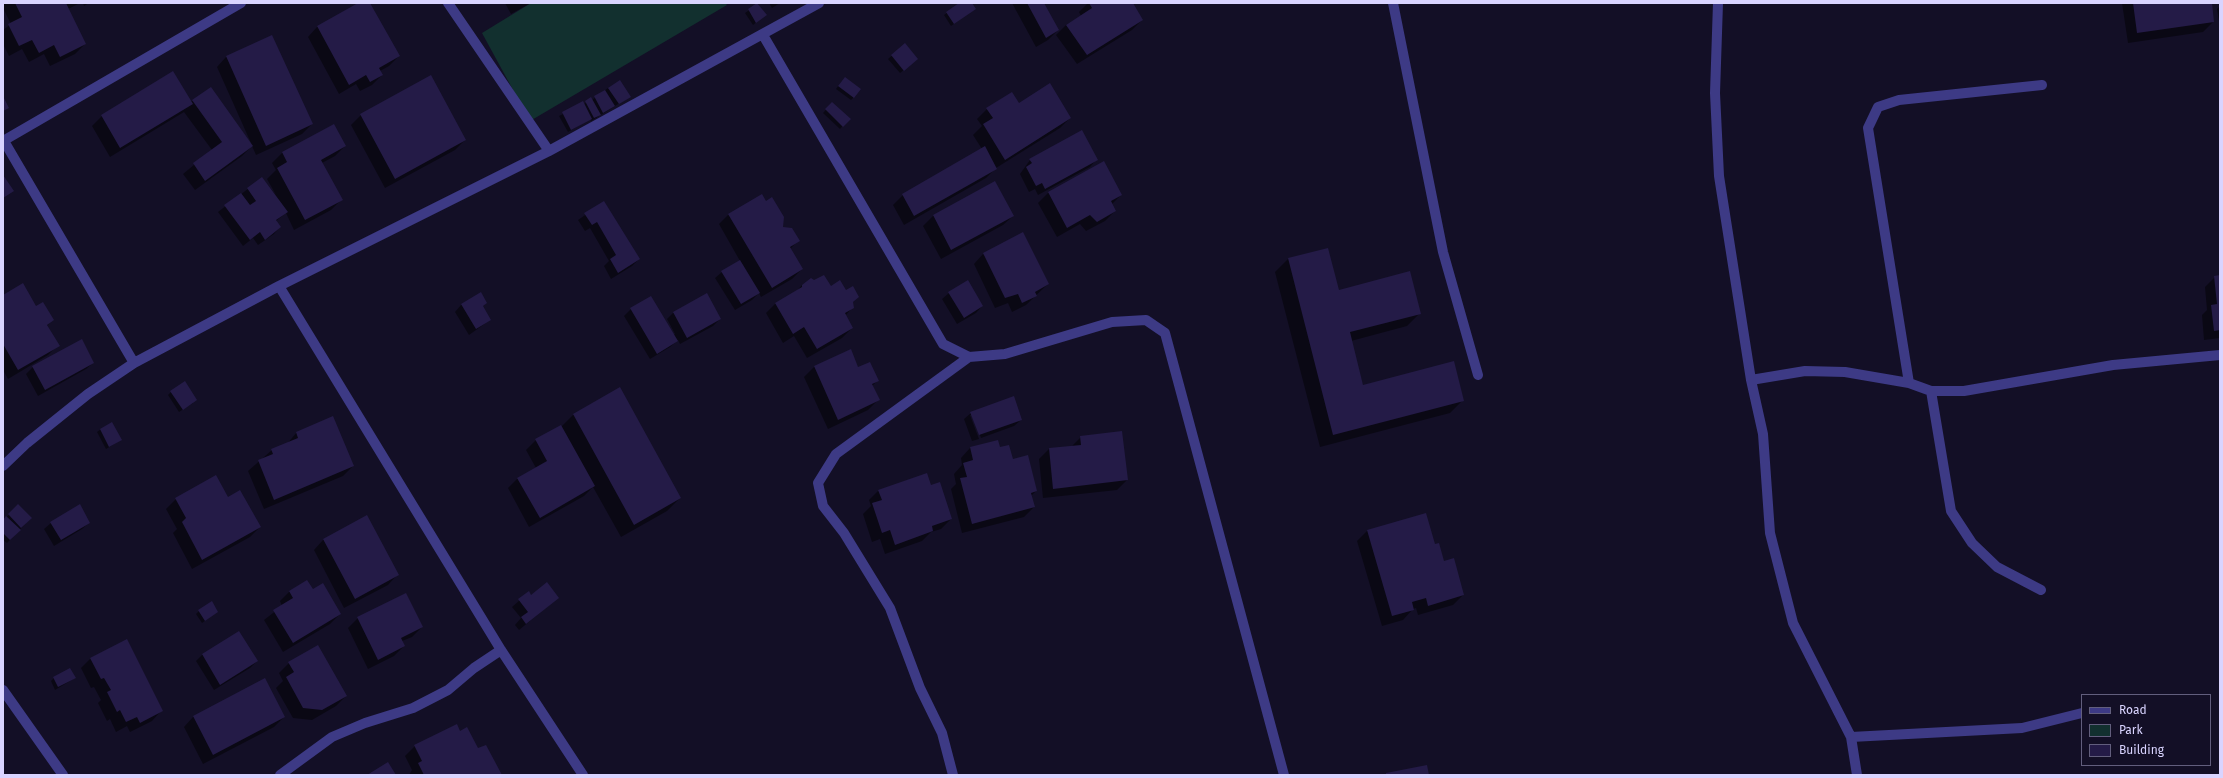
<!DOCTYPE html>
<html>
<head>
<meta charset="utf-8">
<style>
  body { margin:0 }
  #map { position:relative; width:2223px; height:778px; overflow:hidden; background:#130f26; font-family:"Fira Sans",sans-serif }
  canvas { display:block }
  .frame { position:absolute; inset:0; border:4px solid #d9d4ff; pointer-events:none }
  .legend { position:absolute; left:2081px; top:694px; width:130px; height:72px; box-sizing:border-box; background:#130f26; border:1px solid #625e7d; margin:0; padding:5px 7px; list-style:none; font-size:12px; color:#d9d4ff }
  .legend li { display:flex; align-items:center; gap:8px; height:20px }
  .legend b { width:20px; border:1px solid #625e7d }
</style>
</head>
<body>
<div id="map">
<canvas width="2223" height="778"></canvas>
<div class="frame"></div>
<ul class="legend">
<li><b style="height:5px;background:#3d3a85"></b>Road</li>
<li><b style="height:11px;background:#12302f"></b>Park</li>
<li><b style="height:11px;background:#241b47"></b>Building</li>
</ul>
</div>
<script>
const c = document.querySelector('canvas').getContext('2d');
c.lineJoin = 'round';
function fill(path, color) { c.fillStyle = color; c.fill(path, 'evenodd'); }
const toPath = rows => new Path2D(rows.map(r => 'M' + r).join(''));
function strokePath(path, color, width, dash) { c.strokeStyle = color; c.lineWidth = width; c.lineCap = dash ? 'butt' : 'round'; c.setLineDash(dash || []); c.stroke(path); }
const green = toPath([
  [531,3,725,3,727,5,530,121,482,33]
]);
const shadow = toPath([
  [4,3,80,3,68,9,85,44,75,54,50,66,44,54,29,62,22,49,9,56,3,44,3,30,11,24,3,8],
  [83,3,89,3,84,6],
  [360,3,369,3,399,56,389,66,380,71,382,75,372,85,360,91,356,84,339,94,308,37,317,27],
  [505,3,531,3,511,14],
  [769,3,780,3,772,8],
  [961,3,971,3,975,9,951,26,944,15],
  [1012,3,1043,3,1058,30,1048,40,1036,47],
  [1088,3,1131,3,1142,20,1132,30,1077,64,1056,35,1066,25,1081,16,1079,12],
  [2122,3,2211,3,2213,22,2203,32,2128,43],
  [758,4,765,15,753,25,745,13],
  [2220,6,2220,27,2217,9],
  [272,36,312,124,302,134,256,155,252,146,242,156,195,190,183,174,212,150,184,112,110,157,92,126,102,116,193,101,251,143,217,67,226,57],
  [905,44,914,62,900,73,888,59],
  [842,81,854,97,851,100,836,89],
  [608,88,626,99,596,118,591,121,590,119,568,132,559,116,592,100],
  [832,103,849,119,840,129,823,113],
  [1019,105,1070,118,1060,128,996,168,986,178,904,225,893,205,903,195,982,149,973,135,982,126,977,119,987,109],
  [361,115,465,140,455,150,385,188,351,125],
  [333,125,345,146,335,156,322,163,341,200,331,210,294,230,286,213,276,221,280,227,274,234,258,245,253,238,243,246,218,212,262,178,276,195,267,179,276,170,272,163,282,153],
  [1030,160,1096,160,1090,167,1038,195,1035,189,1029,192,1020,174],
  [1104,163,1121,195,1112,204,1115,211,1105,221,1086,231,1080,224,1057,237,1038,203,1048,193],
  [995,182,1013,216,1003,225,941,259,923,226,933,216],
  [604,202,639,259,632,266,611,279,604,266,609,261,590,228,585,231,578,220],
  [765,202,782,228,798,241,790,249,802,269,792,279,761,297,759,293,752,300,735,310,715,278,722,272,740,261,719,224,729,214],
  [983,254,1048,284,1026,305,1012,312,1008,303,995,308,974,264],
  [1288,259,1338,291,1420,313,1407,326,1351,341,1363,386,1463,400,1450,413,1320,447,1275,272],
  [2220,276,2220,338,2204,340,2202,315,2207,310,2205,287,2215,277],
  [814,281,846,291,858,297,852,303,853,307,845,316,852,328,842,338,807,358,794,336,783,343,766,313,776,303,796,292,802,285],
  [481,293,486,303,482,307,490,320,469,335,455,312,461,305],
  [949,293,982,306,976,313,957,324,942,299],
  [3,296,36,307,52,320,47,326,58,345,48,355,8,379,3,370],
  [631,309,673,335,675,334,667,319,673,313,720,319,713,326,680,344,678,340,670,347,650,359,624,316],
  [850,350,858,368,877,381,872,386,878,400,868,410,828,429,804,377,814,367],
  [93,363,86,369,38,396,26,374,33,367],
  [620,389,680,498,667,511,621,537,593,487,584,496,529,527,508,488,518,478,536,468,526,450,536,440,561,427,573,415],
  [171,392,193,403,179,412,168,395],
  [971,413,1021,420,1014,426,981,438,973,415,970,415,979,439,972,441,964,419],
  [101,429,121,440,106,449,97,432],
  [297,432,353,466,343,476,264,509,248,471,272,450,287,444],
  [1081,437,1127,480,1117,490,1043,498,1039,459,1049,449,1071,447],
  [970,448,999,448,1012,460,1036,491,1031,496,1034,507,1024,517,962,533,951,489,956,484,954,474,962,465,961,458],
  [930,486,951,519,941,529,931,532,922,541,885,554,880,539,872,542,863,514,871,506,869,500,879,490],
  [176,499,260,527,250,537,192,569,173,533,177,529,166,509],
  [18,505,31,518,7,543,3,540,3,521],
  [1425,514,1434,545,1463,595,1453,605,1418,615,1416,608,1413,609,1403,620,1382,626,1357,541,1367,531],
  [367,517,397,575,388,585,344,608,314,550,323,540],
  [51,523,89,523,82,529,54,546,44,529],
  [313,590,340,614,330,624,283,652,264,620,282,606,280,601,290,591],
  [528,593,531,596,558,598,519,630,515,625,521,618,512,607],
  [406,594,422,627,412,637,402,641,404,646,394,656,368,669,348,628,358,618],
  [199,611,217,612,202,623,196,614],
  [239,632,257,661,250,668,214,690,196,661,202,655],
  [318,646,346,696,336,706,312,720,293,718,276,688,283,681,279,673,289,663],
  [91,658,161,711,152,721,130,732,127,726,116,732,110,719,107,721,98,703,101,700,94,687,91,688,81,668],
  [54,678,75,678,55,690,51,681],
  [264,680,284,717,274,727,203,764,184,727,193,717],
  [460,732,501,775,409,775,412,770,405,756,415,746]
]);
const building = toPath([
  [15,3,66,3,86,44,60,57,54,45,39,53,32,40,19,46,8,24,22,17],
  [358,3,370,3,400,56,379,68,383,75,370,82,366,75,349,85,317,26],
  [757,3,767,15,756,23,748,9],
  [959,3,972,3,976,9,954,24,946,12],
  [1027,3,1044,3,1059,30,1046,38],
  [1089,3,1133,3,1143,20,1087,55,1066,25,1092,8],
  [2133,3,2212,3,2214,22,2137,33],
  [272,35,313,124,266,146,226,56],
  [905,43,918,59,904,71,891,55],
  [173,71,193,104,120,148,101,115],
  [431,75,466,140,395,179,360,114],
  [845,77,861,89,854,98,838,86],
  [620,80,631,97,619,104,608,88],
  [1050,83,1071,118,1005,160,983,124,993,118,986,108,1012,92,1019,103],
  [211,87,253,146,205,181,193,163,222,142,192,100],
  [605,90,615,106,603,113,594,96],
  [3,96,9,108,3,111],
  [591,97,601,115,594,118,585,101],
  [583,101,592,119,571,130,562,112],
  [832,102,851,119,843,127,825,109],
  [334,124,346,146,321,160,343,200,305,220,277,168,287,162,282,152],
  [1082,130,1098,160,1045,189,1042,183,1036,186,1026,167,1032,163,1029,159],
  [985,146,997,169,914,216,902,194],
  [1104,161,1122,195,1111,201,1116,211,1097,222,1090,215,1067,228,1048,192],
  [3,175,14,191,3,198],
  [262,177,288,212,276,220,281,227,265,240,260,232,250,240,224,205,241,193,250,205,256,201,247,188],
  [995,181,1014,216,951,250,933,215],
  [762,194,766,201,772,197,784,217,783,227,792,228,800,241,790,247,803,269,772,288,728,214],
  [604,201,640,259,618,273,610,259,616,255,597,222,592,225,584,213],
  [1023,232,1049,284,1035,292,1037,296,1022,303,1018,294,1005,298,983,253],
  [1328,248,1339,290,1410,271,1421,314,1350,332,1363,385,1454,361,1464,401,1333,435,1288,258],
  [740,260,760,293,741,304,721,271],
  [824,275,831,286,840,280,846,290,853,286,859,297,853,302,854,308,845,313,853,328,817,349,804,327,793,334,775,303,802,287,802,285,811,278,814,280],
  [2220,275,2220,330,2214,331,2211,305,2217,304,2214,276],
  [968,280,983,306,964,318,948,292],
  [23,283,36,306,43,302,54,320,47,325,60,346,18,370,3,344,3,295],
  [481,292,487,303,483,306,491,320,476,329,461,304],
  [707,293,721,319,687,338,673,312],
  [651,296,678,341,657,354,630,308],
  [82,339,94,363,45,390,32,366],
  [851,349,858,367,870,362,879,381,872,384,880,400,838,420,814,366],
  [185,381,197,400,183,410,170,391],
  [620,387,681,498,634,525,573,414],
  [1014,396,1022,420,979,435,970,412],
  [333,416,354,466,274,500,258,460,273,454,271,449,298,438,296,432],
  [112,422,122,440,109,447,100,429],
  [561,425,595,486,540,518,517,478,547,461,535,439],
  [1122,431,1128,480,1053,489,1049,448,1081,445,1080,436],
  [998,440,1000,447,1009,445,1013,459,1028,455,1037,491,1031,493,1035,507,972,524,960,478,967,477,963,463,973,460,970,447],
  [927,473,931,485,940,482,952,519,932,526,933,531,895,545,890,530,882,533,872,503,882,500,878,490],
  [216,475,228,497,240,490,261,527,202,560,182,522,186,518,175,498],
  [18,504,32,518,21,528,8,514],
  [80,504,90,523,61,540,50,522],
  [1426,513,1435,544,1439,543,1444,561,1454,558,1464,595,1428,606,1426,598,1412,602,1414,610,1392,616,1367,530],
  [367,515,399,575,355,599,323,539],
  [6,516,21,530,10,540,3,533,3,520],
  [307,580,313,589,323,583,341,614,293,643,273,610,293,598,289,591],
  [547,582,559,598,526,624,521,617,528,612,518,599,529,591,531,595],
  [406,593,423,627,401,638,405,646,378,660,357,617],
  [212,601,218,612,205,621,198,610],
  [239,631,258,661,220,685,202,654],
  [127,639,163,711,140,723,137,717,126,722,120,710,117,712,107,692,111,690,104,678,101,679,90,658],
  [318,645,347,696,322,710,303,708,286,677,294,672,288,662],
  [70,668,76,678,58,687,53,677],
  [265,678,285,717,213,755,193,716],
  [457,724,460,731,467,727,478,748,486,745,502,775,424,775,418,763,422,761,414,745],
  [388,762,396,775,367,775],
  [1427,765,1429,775,1386,775,1386,773]
]);
const minor = toPath([
  [448,3,549,151],
  [1393,3,1443,252,1478,375],
  [1718,3,1715,93,1719,176,1751,380,1763,434,1770,533,1793,623,1851,737,1857,775],
  [763,35,943,344,969,357,1005,354,1112,322,1146,320,1165,333,1284,775],
  [3,141,241,3],
  [4,141,134,363],
  [279,286,501,650,583,775],
  [1751,380,1805,371,1845,372,1909,383,1931,391,1964,391,2113,365,2220,355],
  [1909,383,1868,128,1878,107,1899,100,2042,85],
  [1931,391,1951,511,1972,543,1997,567,2041,590],
  [3,466,27,443,88,394,134,363,279,286,549,151,819,3],
  [3,690,63,775],
  [1851,737,2022,728,2082,713],
  [280,775,332,737,365,723,413,708,448,690,474,668,501,650],
  [953,775,942,733,920,688,890,608,844,533,823,506,818,483,836,454,969,357]
]);
fill(green, '#12302f');
fill(shadow, '#0007');
fill(building, '#241b47');
strokePath(minor, '#3d3a85', 10);
</script>
</body>
</html>
